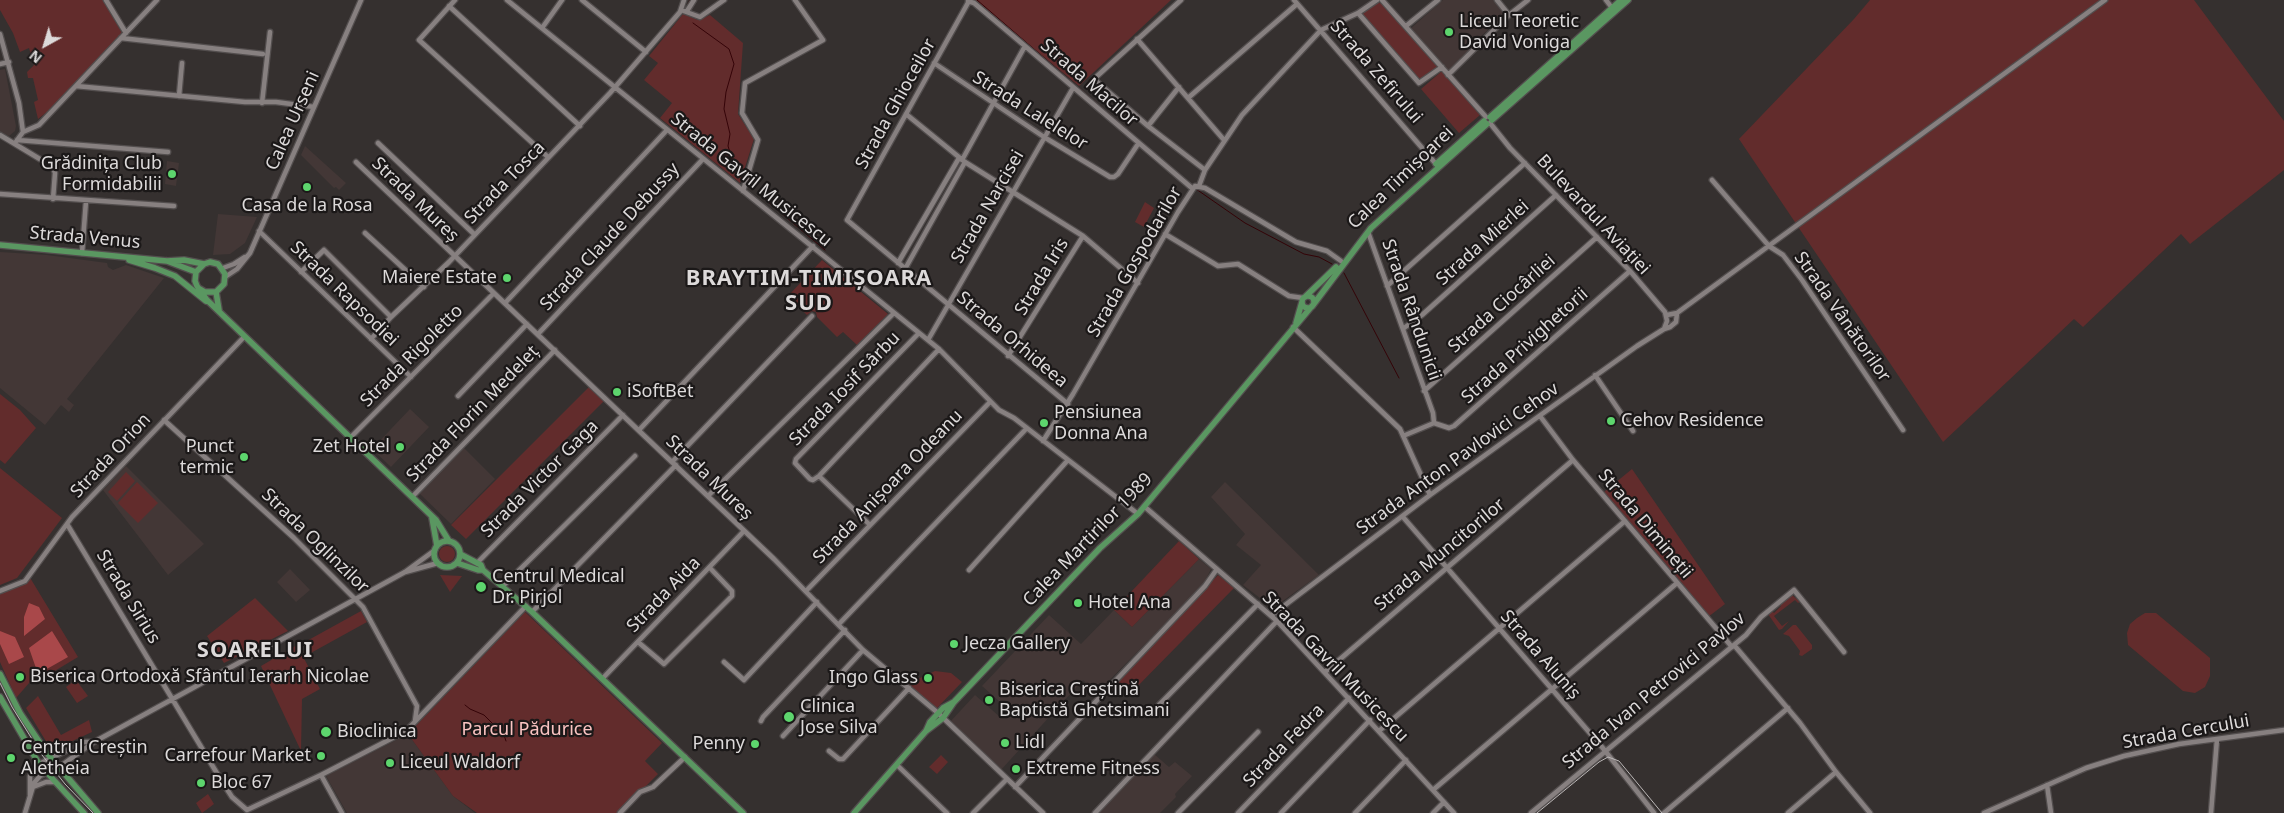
<!DOCTYPE html>
<html>
<head>
<meta charset="utf-8">
<style>
  body { margin:0 }
  #map { position:relative; width:2284px; height:813px; overflow:hidden; background:#35302f; font-family:"Noto Sans",sans-serif }
  canvas { display:block }
  .north { position:absolute; left:20px; top:20px; width:50px; height:50px; -webkit-text-stroke:4px #1b1818; paint-order:stroke; rotate:219deg; font-size:14px; font-weight:700; line-height:20px; text-align:center; color:#dddada }
  .north::after { content:''; display:block; margin:auto; width:18px; height:22px; background:#dddada; clip-path:polygon(50% 0,100% 100%,50% 72%,0 100%) }
</style>
</head>
<body>
<div id="map">
<canvas width="2284" height="813"></canvas>
<div class="north">N</div>
</div>
<script>
const c = document.querySelector('canvas').getContext('2d');
c.lineJoin = 'round';
function fill(path, color) { c.fillStyle = color; c.fill(path, 'evenodd'); }
const toPath = rows => new Path2D(rows.map(r => 'M' + r).join(''));
function strokePath(path, color, width, dash) { c.strokeStyle = color; c.lineWidth = width; c.lineCap = dash ? 'butt' : 'round'; c.setLineDash(dash || []); c.stroke(path); }
function label(font, color, halo, rows, align = 'center') {
  c.font = font + ' "Noto Sans",sans-serif'; c.lineWidth = 4.5; c.setLineDash([]); c.textBaseline = 'middle'; c.strokeStyle = halo; c.fillStyle = color; for (const [text, x, y, turn = 0] of rows) {
    c.save(); c.translate(x, y); c.rotate((+turn || 0) * Math.PI / 180); c.textAlign = isNaN(turn) ? turn : align; if (halo) c.strokeText(text, 0, 0); c.fillText(text, 0, 0); c.restore();
  }
}
const built = toPath([
  [1443,0,1495,0,1507,14,1481,36,1465,56,1448,71,1410,29],
  [5,69,16,126,15,131,9,136,0,132,0,70],
  [305,146,346,183,339,190,336,187,334,188,301,155],
  [167,161,179,163,176,186,165,184],
  [218,214,257,217,245,243,230,254,213,255],
  [0,252,47,255,107,263,108,267,113,270,126,265,164,278,67,399,74,405,69,412,61,405,45,425,0,388],
  [410,409,429,427,391,467,372,449],
  [464,448,495,479,451,524,419,493],
  [126,466,204,544,168,575,103,490],
  [1225,482,1319,575,1273,608,1243,585,1261,565,1236,545,1245,534,1211,497],
  [1199,559,1211,569,1203,585,1097,693,1083,680,1000,771,949,723,975,695,1000,717,1008,709,982,686,1049,615,1081,644,1114,610,1132,627],
  [290,569,310,590,296,602,277,582],
  [408,734,453,796,475,813,347,813,326,776],
  [1154,754,1169,767,1175,762,1192,776,1175,794,1176,797,1160,813,1098,813]
]);
const green = toPath([
  [0,0,103,0,122,33,47,112,38,119,34,102,38,100,33,78,28,78,27,72,34,65,29,48,20,52,13,33,0,10],
  [975,0,1171,0,1079,86],
  [1870,0,2194,0,2284,121,2284,170,2190,244,2181,234,2083,327,2074,319,1943,442,1739,139,1854,19],
  [1378,2,1385,6,1438,67,1423,80,1418,78,1362,15,1364,12],
  [683,14,698,20,710,15,743,43,738,114,754,139,740,183,660,118,672,103,644,80,658,63,649,56],
  [1442,71,1480,115,1459,133,1421,89],
  [1145,202,1154,208,1144,227,1135,222],
  [822,260,888,314,857,345,843,332,837,337,817,317,816,312,812,311,807,315,788,296],
  [589,387,604,401,466,539,451,525],
  [0,394,20,410,36,428,5,464,0,460],
  [0,468,62,518,17,578,0,585],
  [1632,469,1725,604,1708,617,1604,492],
  [126,472,135,481,117,501,108,492],
  [137,482,158,503,138,523,118,503],
  [1179,541,1199,559,1132,627,1114,610],
  '439 554a8 8 0 1 1 16 0a8 8 0 1 1-16 0Z',
  [440,575,462,576,450,592],
  [1218,575,1234,588,1130,694,1117,681],
  [29,576,78,657,43,678,37,674,16,698,0,662,0,589],
  [1792,595,1800,602,1798,603,1795,600,1774,616,1782,626,1789,621,1782,629,1779,630,1768,614,1771,610,1774,613,1781,606,1780,604],
  [255,598,288,631,224,663,207,636],
  [361,611,367,622,309,654,303,643],
  [525,612,662,743,645,761,658,774,619,813,477,813,453,796,408,734],
  [2145,613,2156,613,2210,658,2210,676,2205,687,2195,693,2183,691,2128,645,2127,633,2130,624,2137,618],
  [1793,625,1796,625,1812,645,1812,649,1802,656,1799,655,1800,651,1789,636,1783,634],
  [297,645,320,689,302,699,301,751,261,666],
  [935,671,951,673,962,682,937,708,932,707,907,684],
  [76,680,88,696,77,703,66,687],
  [38,696,61,735,89,720,92,732,55,749,47,743,26,708],
  [941,755,948,762,937,774,929,767],
  [208,794,214,804,202,813,196,803]
]);
const forest = toPath([
  [29,603,39,607,45,619,24,636,24,617],
  [0,631,15,637,24,657,9,664,0,644],
  [52,631,68,657,38,674,29,648]
]);
const stream = toPath([
  [977,0,1193,186],
  [688,4,690,0],
  [693,23,729,49,734,64,726,92,724,109,730,134,728,146,732,159,740,176],
  [1196,189,1245,223,1304,254,1319,257,1332,264],
  [760,195,825,250],
  [1344,273,1399,378],
  [465,705,470,709,484,715,504,735,506,741]
]);
const minor = toPath([
  [106,0,126,33],
  [455,0,419,40,548,157],
  [507,0,939,349,999,410,1014,418,1138,514],
  [582,0,646,52],
  [1181,0,1095,78,1097,82,1148,126,1205,170],
  [1294,0,1436,164],
  [1382,0,1486,117],
  [1497,0,1509,15],
  [1606,0,1612,8],
  [968,1,974,3,1025,46,1193,189],
  [969,1,847,220,1068,404],
  [449,6,580,126],
  [681,10,700,17,724,0],
  [687,11,694,0],
  [1358,13,1419,83,1442,67],
  [1406,26,1438,0],
  [542,28,562,0],
  [0,34,19,103,23,132,15,143],
  [121,38,263,54],
  [1137,39,1224,140],
  [934,63,1044,137,1110,177,1114,177,1118,174,1138,144],
  [0,64,9,62],
  [1448,75,1509,15,1528,0],
  [76,86,245,102,276,102,314,107],
  [179,96,182,63],
  [1188,98,1297,4],
  [262,103,270,32],
  [906,114,965,162,1083,236,1138,283],
  [1490,123,1510,148,1630,271,1665,312,1667,321,1664,329],
  [1148,126,1179,87],
  [23,132,39,125,157,0],
  [0,135,53,167,55,173,53,199],
  [17,140,168,152],
  [378,143,474,234],
  [962,160,1025,46],
  [356,162,774,559,863,650,938,713,1043,813],
  [1712,180,1769,246,1783,255,1802,280,1903,430],
  [1199,186,1205,170,1242,115,1321,30,1358,13,1377,0],
  [743,191,758,140,742,113,745,83,823,40,795,0],
  [0,194,174,206],
  [259,231,411,377],
  [1368,232,1433,413,1434,423,1403,436],
  [365,233,424,287],
  [1165,234,1218,266,1238,264,1289,296,1303,298],
  [82,253,86,201],
  [898,263,959,158],
  [223,268,234,264,245,257],
  [905,269,965,162],
  [301,272,324,250,391,317],
  [225,277,237,269,250,253,361,0],
  [1387,286,1525,163],
  [505,303,667,130],
  [1667,315,1677,313,2105,0],
  [1293,327,1400,429,1430,495],
  [1404,328,1422,315,1556,195],
  [919,333,796,459,795,463,810,479,813,480,819,476,939,349],
  [538,334,703,159],
  [371,339,391,317,449,262,610,93,680,12,684,0],
  [928,340,1073,88],
  [1008,356,1083,236],
  [1595,375,1633,431],
  [1424,391,1597,237],
  [458,396,527,324],
  [1540,416,1573,460,1732,647],
  [164,420,294,538,363,607,417,706,415,721],
  [1434,423,1449,428,1454,426,1630,271],
  [639,430,813,246],
  [350,438,494,293],
  [1043,441,1073,394,1178,212,1195,186,1205,188,1296,242,1327,251,1341,261],
  [672,462,812,316],
  [819,476,870,525],
  [708,496,894,313],
  [412,497,555,350],
  [1145,507,1277,621,1454,813],
  [1403,517,1602,747,1654,813],
  [67,524,221,780,232,797,247,810,321,775,406,731,526,606],
  [477,563,623,415],
  [969,570,1068,460],
  [405,572,438,563],
  [503,586,635,456],
  [0,591,25,581,72,517,244,337],
  [806,591,990,402],
  [532,612,676,465],
  [1272,615,1430,495,1535,419,1637,346,1664,329,1670,327,1676,322,1677,313],
  [839,624,1027,428],
  [638,642,664,664,732,596,732,591,710,568],
  [1734,645,1800,723,1836,772,1870,813],
  [724,662,744,680,817,602],
  [1325,672,1573,460],
  [603,678,744,531],
  [1153,711,1258,604],
  [761,721,763,717,845,630],
  [1379,731,1625,521],
  [783,736,863,650],
  [829,751,839,759,843,759,909,688],
  [897,765,947,813],
  [321,775,342,813],
  [2047,785,2051,813],
  [33,787,46,782,54,782],
  [1015,787,1205,586,1217,569],
  [1433,790,1677,583],
  [30,795,30,776,39,764,84,742,94,742],
  [25,813,34,783,40,776,62,765,94,742,405,572,435,550],
  [620,813,640,792,653,787,685,757],
  [973,813,1007,779],
  [1095,813,1277,621],
  [1178,813,1258,732],
  [1238,813,1349,698],
  [1281,813,1370,720],
  [1355,813,1406,760],
  [1433,813,1444,802],
  [1531,813,1746,635,1761,617,1794,590,1844,652],
  [1664,813,1788,708],
  [1788,813,1836,772],
  [1984,813,2086,768,2124,756,2179,744,2284,730],
  [2211,813,2217,739]
]);
const major = toPath([
  [1490,117,1621,0],
  [1492,120,1628,0],
  [1436,164,1484,121],
  [0,245,167,261,184,260,204,264],
  [129,260,155,268,175,276,206,301],
  [167,261,196,272],
  [200,289,205,292,216,292,224,284,225,274,218,264,210,262,204,264,196,272,195,281,197,286,207,300,436,520,449,541],
  [216,292,219,310],
  '1302 302a6 6 0 1 1 12 0a6 6 0 1 1-12 0Z',
  [1305,297,1336,267],
  [1313,305,1371,228,1487,124],
  [1296,323,1302,302],
  [432,518,437,546],
  '434 554a13 13 0 1 1 26 0a13 13 0 1 1-26 0Z',
  [460,554,481,565,483,570,532,612,743,813],
  [457,563,478,570,483,570],
  [0,674,20,713,46,752,98,813],
  [0,697,39,764,84,813],
  [926,731,943,718,954,702,1100,548,1138,514,1312,306],
  [854,813,926,731,930,722,943,708,954,702]
]);
const tram = toPath([
  [0,683,12,707,42,755,65,784,93,813],
  [1537,813,1599,762,1608,757,1619,761,1662,813]
]);
const markers = [
  [1449,32,5,"#5dd56d"],
  [172,174,5,"#5dd56d"],
  [307,187,5,"#5dd56d"],
  [507,278,5,"#5dd56d"],
  [617,392,5,"#5dd56d"],
  [1611,421,5,"#5dd56d"],
  [1044,423,5,"#5dd56d"],
  [400,447,5,"#5dd56d"],
  [244,457,5,"#5dd56d"],
  [481,587,6,"#5dd56d"],
  [1078,603,5,"#5dd56d"],
  [954,644,5,"#5dd56d"],
  [20,677,5,"#5dd56d"],
  [928,678,5,"#5dd56d"],
  [989,700,5,"#5dd56d"],
  [789,717,6,"#5dd56d"],
  [326,732,6,"#5dd56d"],
  [1005,743,5,"#5dd56d"],
  [755,744,5,"#5dd56d"],
  [321,756,5,"#5dd56d"],
  [11,758,5,"#5dd56d"],
  [390,763,5,"#5dd56d"],
  [1016,769,5,"#5dd56d"],
  [201,783,5,"#5dd56d"]
];
const poiNames = [
  ["Liceul Teoretic",1459,22],
  ["David Voniga",1459,43],
  ["Grădinița Club",162,164,"right"],
  ["Formidabilii",162,185,"right"],
  ["Casa de la Rosa",307,206,"center"],
  ["Maiere Estate",497,278,"right"],
  ["iSoftBet",627,392],
  ["Pensiunea",1054,413],
  ["Donna Ana",1054,434],
  ["Cehov Residence",1621,421],
  ["Punct",234,447,"right"],
  ["termic",234,468,"right"],
  ["Zet Hotel",390,447,"right"],
  ["Centrul Medical",492,577],
  ["Dr. Pirjol",492,598],
  ["Hotel Ana",1088,603],
  ["Jecza Gallery",964,644],
  ["Biserica Ortodoxă Sfântul Ierarh Nicolae",30,677],
  ["Ingo Glass",918,678,"right"],
  ["Biserica Creștină",999,690],
  ["Baptistă Ghetsimani",999,711],
  ["Clinica",800,707],
  ["Jose Silva",800,728],
  ["Bioclinica",337,732],
  ["Lidl",1015,743],
  ["Penny",745,744,"right"],
  ["Centrul Creștin",21,748],
  ["Aletheia",21,769],
  ["Carrefour Market",311,756,"right"],
  ["Liceul Waldorf",400,763],
  ["Extreme Fitness",1026,769],
  ["Bloc 67",211,783]
];
const streetNames = [
  ["Strada Zefirului",1376,72,49],
  ["Strada Macilor",1089,83,41],
  ["Strada Ghioceilor",896,104,-61],
  ["Strada Lalelelor",1030,111,32],
  ["Calea Urseni",293,121,-66],
  ["Calea Timișoarei",1401,178,-44],
  ["Strada Gavril Musicescu",751,180,39],
  ["Strada Tosca",505,183,-46],
  ["Strada Mureș",415,200,44],
  ["Strada Narcisei",988,207,-60],
  ["Bulevardul Aviației",1593,215,47],
  ["Strada Claude Debussy",610,237,-47],
  ["Strada Venus",85,238,5],
  ["Strada Mierlei",1483,243,-42],
  ["Strada Gospodarilor",1135,262,-60],
  ["Strada Iris",1042,277,-59],
  ["Strada Rapsodiei",344,294,44],
  ["Strada Ciocârliei",1502,304,-42],
  ["Strada Rândunicii",1411,310,71],
  ["Strada Vânătorilor",1842,317,55],
  ["Strada Orhideea",1012,340,40],
  ["Strada Privighetorii",1525,346,-42],
  ["Strada Rigoletto",412,356,-45],
  ["Strada Iosif Sârbu",845,389,-46],
  ["Strada Florin Medeleț",473,414,-46],
  ["Strada Orion",111,456,-47],
  ["Strada Anton Pavlovici Cehov",1458,459,-36],
  ["Strada Mureș",709,478,44],
  ["Strada Victor Gaga",540,479,-45],
  ["Strada Anișoara Odeanu",888,487,-46],
  ["Strada Dimineții",1645,524,50],
  ["Calea Martirilor 1989",1088,540,-46],
  ["Strada Oglinzilor",315,541,44],
  ["Strada Muncitorilor",1440,555,-40],
  ["Strada Aida",664,595,-46],
  ["Strada Sirius",128,597,59],
  ["Strada Aluniș",1540,655,49],
  ["Strada Gavril Musicescu",1335,667,46],
  ["Strada Ivan Petrovici Pavlov",1654,691,-40],
  ["Strada Cercului",2186,732,-10],
  ["Strada Fedra",1284,746,-46]
];
const parkNames = [
  ["Parcul Pădurice",527,730]
];
const districtNames = [
  ["BRAYTIM-TIMIȘOARA",809,279],
  ["SUD",809,304],
  ["SOARELUI",255,651]
];
fill(built, '#433736');
fill(green, '#622c2c');
fill(forest, '#a9484a');
strokePath(stream, '#340307', 1);
strokePath(minor, '#534e4e', 7);
strokePath(major, '#534e4e', 8);
strokePath(minor, '#878080', 4.5);
strokePath(major, '#5a9761', 5.5);
strokePath(tram, '#bcb8b8', 1);
for (const [x, y, r, color] of markers) { const dot = new Path2D(); dot.arc(x, y, r, 0, 2 * Math.PI); c.fillStyle = color; c.fill(dot); strokePath(dot, '#1b1818', 2); }
label('18px', '#dddada', '#1b1818', poiNames, 'left');
label('18px', '#dddada', '#1b1818', streetNames);
label('18px', '#fac3c1', '#1b1818', parkNames);
c.letterSpacing = '1px';
label('bold 22px', '#dddada', '#1b1818', districtNames);
c.letterSpacing = '0px';
</script>
</body>
</html>
